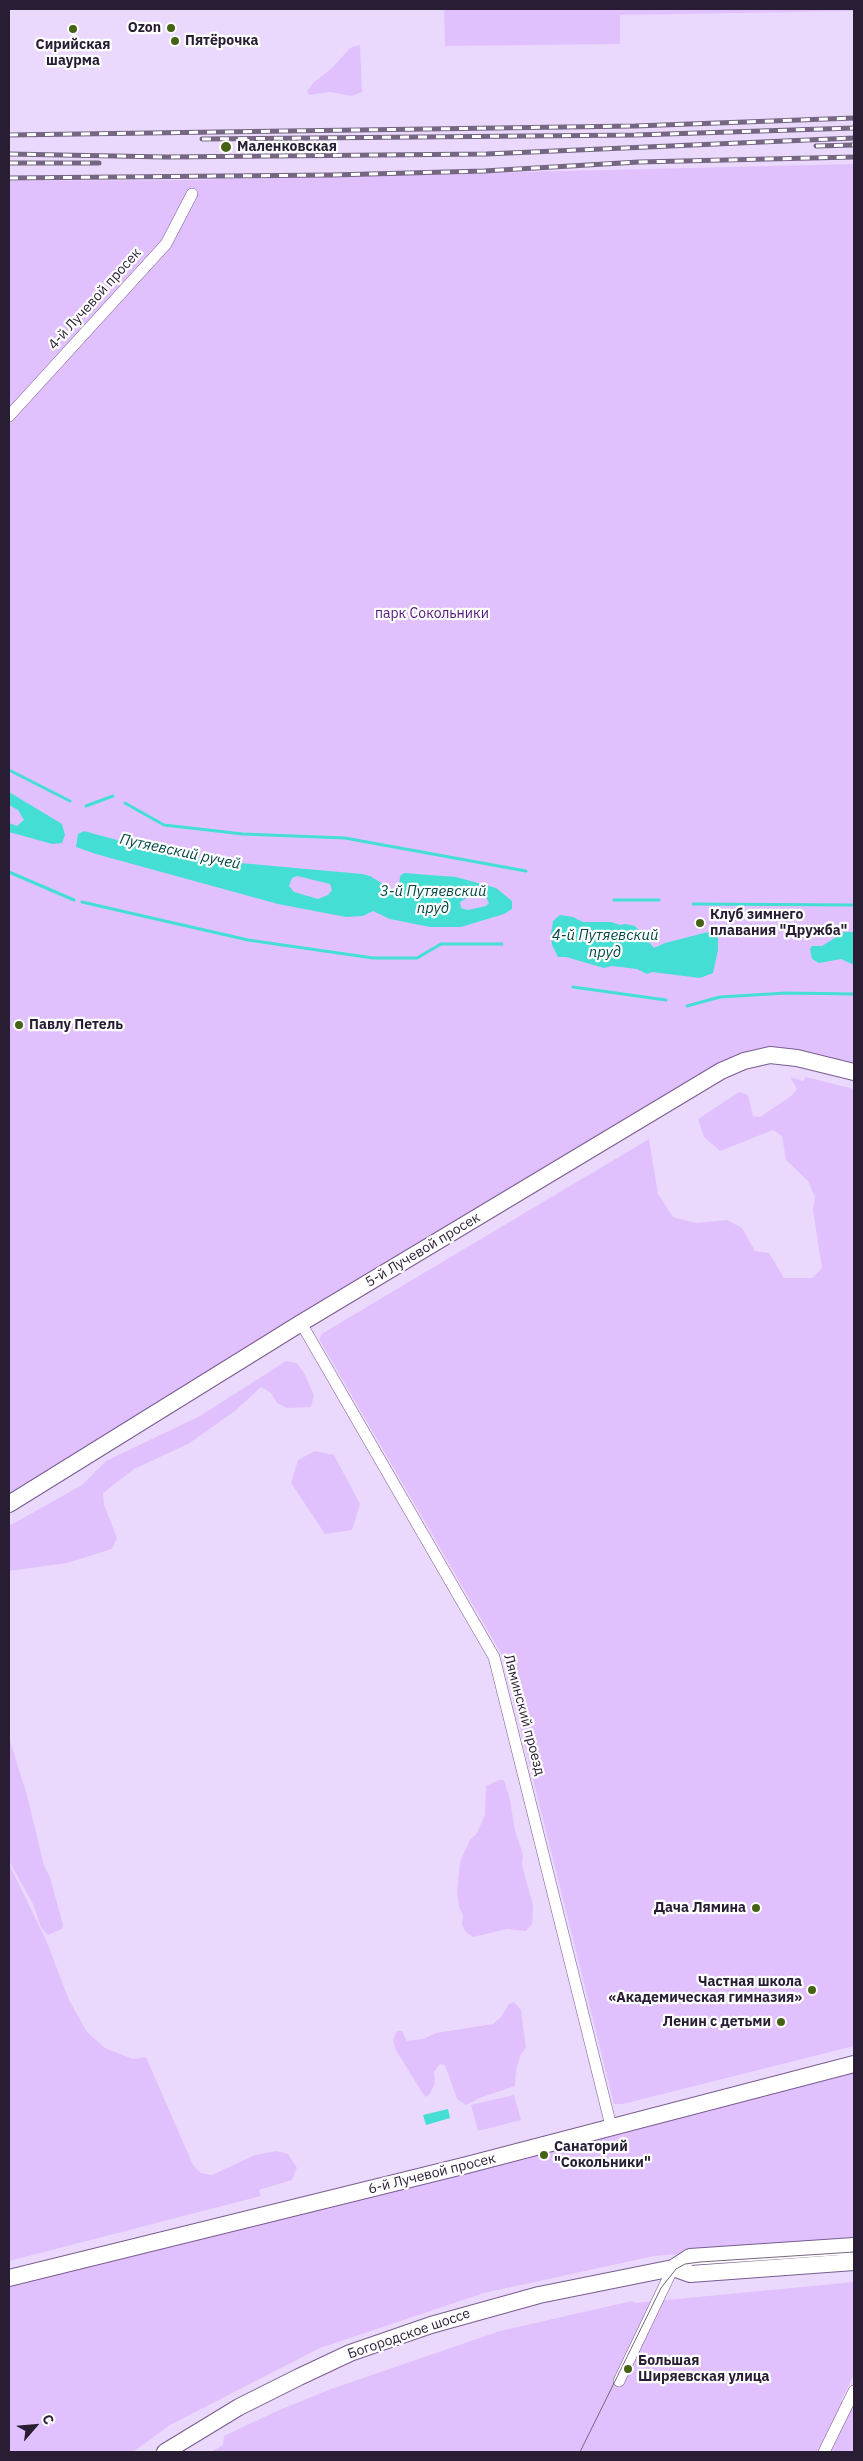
<!DOCTYPE html>
<html>
<head>
<meta charset="utf-8">
<style>
  body { margin:0 }
  #map { position:relative; width:863px; height:2461px; overflow:hidden; background:#ebd9fd; font-family:"IBM Plex Sans",sans-serif }
  canvas { display:block }
  .frame { position:absolute; inset:0; border:10px solid #291d34; pointer-events:none }
  .north { position:absolute; left:10px; top:2401px; width:50px; height:50px; -webkit-text-stroke:4px #fff; paint-order:stroke; rotate:63deg; font-size:14px; font-weight:700; line-height:20px; text-align:center; color:#291d34 }
  .north::after { content:''; display:block; margin:auto; width:18px; height:22px; background:#291d34; clip-path:polygon(50% 0,100% 100%,50% 72%,0 100%) }
</style>
</head>
<body>
<div id="map">
<canvas width="863" height="2461"></canvas>
<div class="frame"></div>
<div class="north">С</div>
</div>
<script>
const c = document.querySelector('canvas').getContext('2d');
c.lineJoin = 'round';
function fill(path, color) { c.fillStyle = color; c.fill(path, 'evenodd'); }
const toPath = rows => new Path2D(rows.map(r => 'M' + r).join(''));
function strokePath(path, color, width, dash) { c.strokeStyle = color; c.lineWidth = width; c.lineCap = dash ? 'butt' : 'round'; c.setLineDash(dash || []); c.stroke(path); }
function label(font, color, halo, rows, align = 'center') {
  c.font = font + ' "IBM Plex Sans",sans-serif'; c.lineWidth = 4.5; c.setLineDash([]); c.textBaseline = 'middle'; c.strokeStyle = halo; c.fillStyle = color; for (const [text, x, y, turn = 0] of rows) {
    c.save(); c.translate(x, y); c.rotate((+turn || 0) * Math.PI / 180); c.textAlign = isNaN(turn) ? turn : align; if (halo) c.strokeText(text, 0, 0); c.fillText(text, 0, 0); c.restore();
  }
}
const green = toPath([
  [444,9,854,9,854,11,620,15,620,44,445,46],
  [360,45,362,92,352,96,330,92,309,95,307,91,314,82,332,68,350,48],
  [854,164,854,1066,784,1050,760,1048,735,1055,9,1499,9,181,188,180],
  [790,1077,803,1081,806,1077,854,1089,854,2046,623,2104,614,2104,502,1655,319,1339,323,1333,649,1139,658,1194,673,1217,696,1223,727,1220,742,1228,755,1251,769,1253,784,1278,812,1278,822,1268,813,1210,815,1197,808,1181,786,1160,782,1136,773,1130,720,1151,704,1137,698,1119,739,1092,748,1095,753,1116,760,1117,791,1096,797,1089],
  [286,1361,297,1363,304,1373,314,1395,311,1407,287,1408,277,1403,271,1393,261,1387,235,1411,188,1444,134,1469,103,1493,104,1505,117,1538,112,1549,67,1563,9,1571,9,1526,82,1485,106,1461,200,1416],
  [315,1451,334,1455,360,1504,352,1530,325,1534,291,1483,298,1460],
  [9,1738,27,1795,44,1866,50,1877,63,1925,62,1929,48,1935,41,1927,33,1904,9,1861],
  [499,1780,504,1780,510,1800,515,1831,523,1854,522,1865,533,1905,532,1924,526,1931,507,1929,473,1937,466,1932,462,1925,463,1915,459,1907,457,1892,460,1862,470,1840,477,1833,485,1815,486,1786],
  [9,1864,46,1940,69,2000,87,2032,105,2048,133,2059,146,2057,193,2165,201,2173,212,2175,255,2155,277,2151,288,2154,297,2168,292,2180,259,2190,261,2196,9,2261],
  [514,2002,521,2010,526,2048,521,2054,516,2070,515,2086,479,2098,466,2105,457,2099,445,2065,440,2064,434,2072,435,2083,430,2094,426,2097,423,2094,396,2050,393,2040,397,2031,402,2031,407,2041,413,2040,423,2039,436,2033,493,2024,501,2017,509,2004],
  [854,2073,854,2242,654,2256,484,2293,320,2348,170,2425,133,2452,9,2452,9,2287],
  [514,2095,521,2120,478,2131,471,2105],
  [854,2282,854,2374,841,2401,853,2407,854,2405,854,2452,211,2452,223,2445,224,2436,277,2411,331,2389,500,2331,632,2301,635,2303]
]);
const water = toPath([
  [9,792,62,824,65,835,62,843,52,844,9,832,9,823,17,826,24,820,18,810,9,805],
  [84,831,150,849,207,860,362,874,370,876,394,891,399,890,400,876,404,873,456,877,496,888,512,901,512,909,504,914,461,927,430,927,390,919,373,911,363,916,346,917,278,904,96,854,76,847,78,834],
  [297,876,330,884,332,890,328,895,318,899,294,892,289,886,292,878],
  [477,892,485,895,489,903,486,906,468,910,461,908,460,902],
  [560,915,573,917,583,922,611,922,620,925,625,924,635,926,654,948,665,943,712,931,718,938,718,950,713,973,700,978,652,972,647,974,637,969,612,966,604,968,566,957,558,957,552,945,551,934,553,921],
  [844,932,854,932,854,965,841,959,819,963,812,959,810,949,812,946,822,946],
  [448,2109,450,2118,426,2125,423,2115]
]);
const stream = toPath([
  [9,770,70,801],
  [125,803,164,825,243,834,345,838,526,871],
  [86,806,113,796],
  [9,872,74,900],
  [614,900,659,900],
  [82,902,248,940,373,958,417,958,441,944,502,944],
  [693,904,854,905],
  [573,987,666,1000],
  [687,1006,720,997,786,993,854,994]
]);
const street = toPath([
  [9,416,166,244,192,194],
  [301,1323,494,1657,611,2126],
  [619,2381,673,2268],
  [824,2452,854,2391]
]);
const secondary = toPath([
  [9,1504,301,1323,721,1071,744,1061,770,1055,797,1058,854,1072],
  [673,2268,690,2274,854,2262],
  [9,2278,467,2165,854,2064],
  [165,2452,239,2407,299,2377,350,2353,431,2325,539,2295,673,2268,690,2257,854,2246]
]);
const tram = toPath([
  [580,2452,661,2288,676,2269,685,2264,700,2262,854,2252]
]);
const rail = toPath([
  [9,135,635,126,854,118],
  [202,139,636,135,854,128],
  [816,146,854,145],
  [9,154,166,157,486,154,854,138],
  [9,163,99,163],
  [9,178,332,175,484,171,639,162,854,157]
]);
const markers = [
  [171,28,5,"#456215"],
  [73,29,5,"#456215"],
  [175,41,5,"#456215"],
  [226,147,6,"#456215"],
  [700,923,5,"#456215"],
  [19,1025,5,"#456215"],
  [756,1908,5,"#456215"],
  [812,1990,5,"#456215"],
  [781,2022,5,"#456215"],
  [544,2155,5,"#456215"],
  [628,2369,5,"#456215"]
];
const poiNames = [
  ["Ozon",161,28,"right"],
  ["Пятёрочка",185,41],
  ["Сирийская",73,45,"center"],
  ["шаурма",73,61,"center"],
  ["Маленковская",237,147],
  ["Клуб зимнего",710,915],
  ["плавания \"Дружба\"",710,931],
  ["Павлу Петель",29,1025],
  ["Дача Лямина",746,1908,"right"],
  ["Частная школа",802,1982,"right"],
  ["«Академическая гимназия»",802,1998,"right"],
  ["Ленин с детьми",771,2022,"right"],
  ["Санаторий",554,2147],
  ["\"Сокольники\"",554,2163],
  ["Большая",638,2361],
  ["Ширяевская улица",638,2377]
];
const streetNames = [
  ["4-й Лучевой просек",95,299,-48],
  ["5-й Лучевой просек",423,1250,-31],
  ["Ляминский проезд",524,1715,75],
  ["6-й Лучевой просек",432,2174,-14],
  ["Богородское шоссе",409,2334,-19]
];
const parkNames = [
  ["парк Сокольники",432,614]
];
const waterNames = [
  ["Путяевский ручей",180,852,12],
  ["3-й Путяевский",433,892],
  ["пруд",433,909],
  ["4-й Путяевский",605,936],
  ["пруд",605,953]
];
fill(green, '#e1c1fd');
fill(water, '#44ded4');
strokePath(stream, '#44ded4', 3);
strokePath(street, '#795c91', 12);
strokePath(secondary, '#795c91', 18);
strokePath(street, '#fff', 11);
strokePath(secondary, '#fff', 16);
strokePath(tram, '#756682', 1);
strokePath(rail, '#756682', 5);
strokePath(rail, '#fff', 3, [9]);
for (const [x, y, r, color] of markers) { const dot = new Path2D(); dot.arc(x, y, r, 0, 2 * Math.PI); c.fillStyle = color; c.fill(dot); strokePath(dot, '#fff', 2); }
label('bold 14px', '#291d34', '#fff', poiNames, 'left');
label('14px', '#291d34', '#fff', streetNames);
label('14px', '#531679', '#fff', parkNames);
label('italic 15px', '#004844', '#fff', waterNames);
</script>
</body>
</html>
